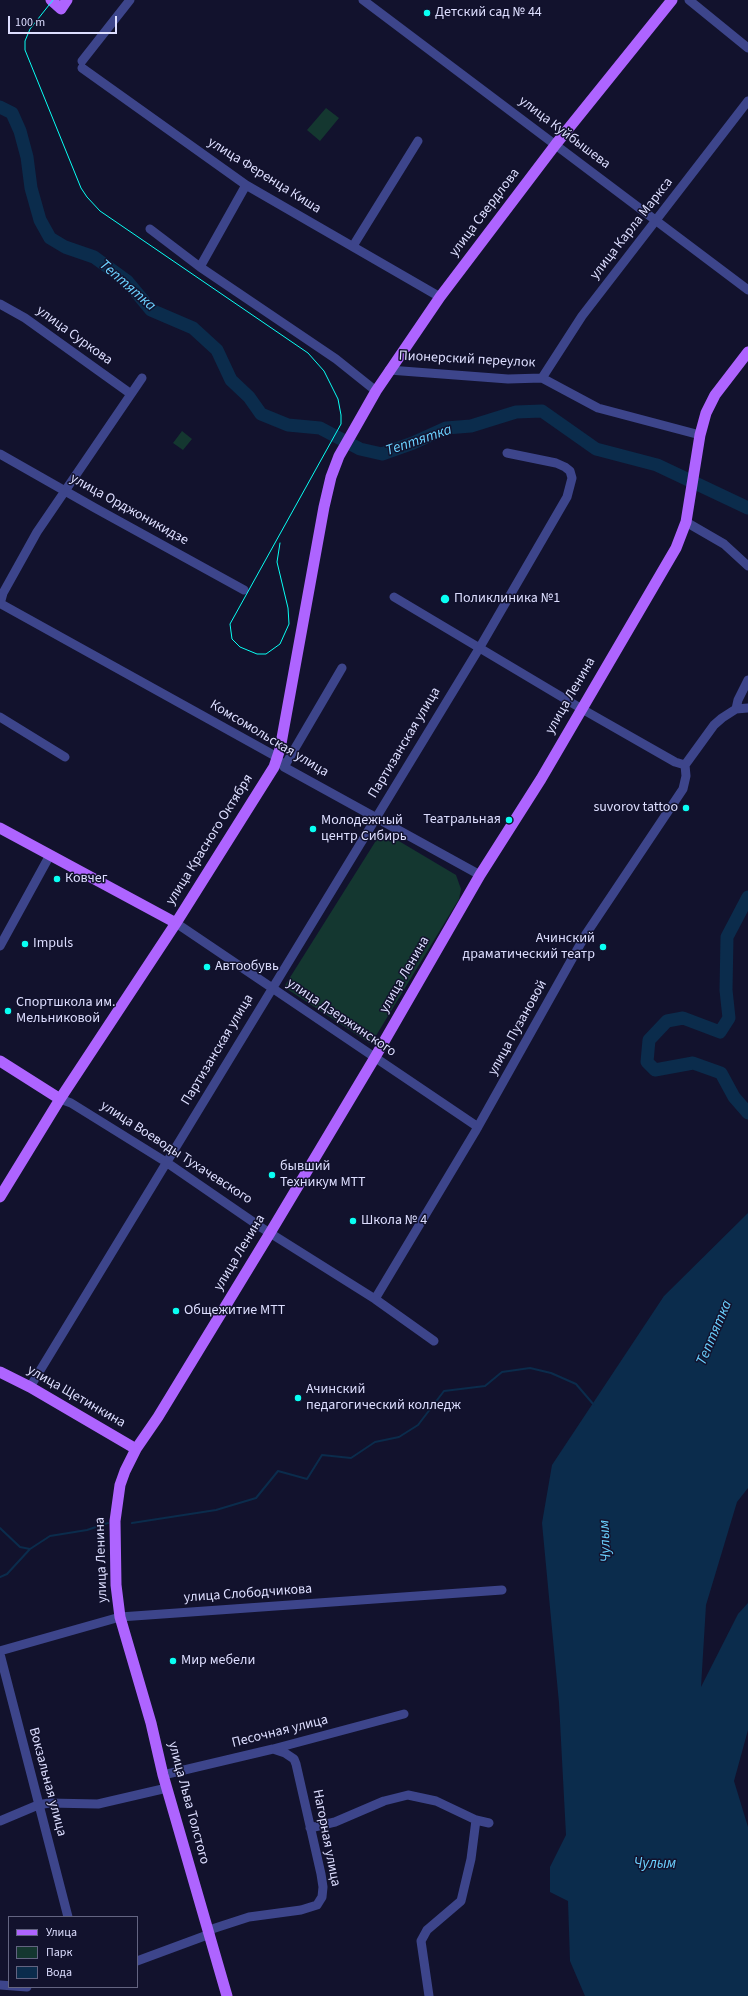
<!DOCTYPE html>
<html>
<head>
<meta charset="utf-8">
<style>
  body { margin:0 }
  #map { position:relative; width:748px; height:1996px; overflow:hidden; background:#12122d; font-family:"Source Sans 3",sans-serif }
  canvas { display:block }
  .legend { position:absolute; left:8px; top:1916px; width:130px; height:72px; box-sizing:border-box; background:#12122d; border:1px solid #636481; margin:0; padding:5px 7px; list-style:none; font-size:12px; color:#dddeff }
  .legend li { display:flex; align-items:center; gap:8px; height:20px }
  .legend b { width:20px; border:1px solid #636481 }
  .scale { position:absolute; left:8px; top:16px; width:109px; height:18px; box-sizing:border-box; border:2px solid #dddeff; border-top:0; padding-left:5px; font-size:12px; line-height:14px; white-space:nowrap; color:#dddeff; -webkit-text-stroke:3px #12122d; paint-order:stroke }
</style>
</head>
<body>
<div id="map">
<canvas width="748" height="1996"></canvas>
<ul class="legend">
<li><b style="height:5px;background:#ae64ff"></b>Улица</li>
<li><b style="height:11px;background:#143730"></b>Парк</li>
<li><b style="height:11px;background:#0b2c4c"></b>Вода</li>
</ul>
<div class="scale">100 m</div>
</div>
<script>
const c = document.querySelector('canvas').getContext('2d');
c.lineJoin = 'round';
function fill(path, color) { c.fillStyle = color; c.fill(path, 'evenodd'); }
const toPath = rows => new Path2D(rows.map(r => 'M' + r).join(''));
function strokePath(path, color, width, dash) { c.strokeStyle = color; c.lineWidth = width; c.lineCap = dash ? 'butt' : 'round'; c.setLineDash(dash || []); c.stroke(path); }
function label(font, color, halo, rows, align = 'center') {
  c.font = font + ' "Source Sans 3",sans-serif'; c.lineWidth = 3; c.setLineDash([]); c.textBaseline = 'middle'; c.strokeStyle = halo; c.fillStyle = color; for (const [text, x, y, turn = 0] of rows) {
    c.save(); c.translate(x, y); c.rotate((+turn || 0) * Math.PI / 180); c.textAlign = isNaN(turn) ? turn : align; if (halo) c.strokeText(text, 0, 0); c.fillText(text, 0, 0); c.restore();
  }
}
const green = toPath([
  [326,108,339,118,320,141,307,130],
  [182,431,192,439,183,450,173,443],
  [382,831,456,875,461,889,459,899,371,1044,284,987]
]);
const water = toPath([
  [748,1213,748,1488,737,1502,706,1605,701,1687,738,1614,748,1603,748,1730,734,1781,748,1827,748,1996,585,1996,570,1961,568,1901,550,1892,550,1867,566,1835,559,1703,542,1523,552,1465,664,1296]
]);
const stream = toPath([
  [132,1523,216,1510,256,1498,278,1471,307,1479,322,1455,351,1458,375,1442,399,1437,418,1425,444,1391,485,1386,502,1372,530,1368,551,1373,576,1384,594,1405],
  [0,1528,20,1547,30,1549],
  [0,1577,7,1574,30,1549,50,1536,87,1530,108,1523]
]);
const river = toPath([
  [0,107,12,113,20,131,27,157,31,188,40,220,50,238,65,247,94,257,127,281,151,310,193,328,217,350,231,380,249,397,261,414,288,425,320,428,360,449,382,454,413,443,446,428,471,426,516,412,542,411,596,449,657,465,748,508],
  [748,897,727,937,726,990,729,1018,720,1032,683,1018,667,1021,649,1040,647,1062,655,1070,693,1063,721,1073,734,1097,748,1113]
]);
const minor = toPath([
  [363,0,748,290],
  [689,0,748,48],
  [82,61,130,0],
  [82,68,246,185,440,297],
  [150,229,200,267,336,359,376,391],
  [353,246,418,141],
  [200,267,246,185],
  [0,304,25,318,131,394],
  [389,370,508,379,542,378,598,408,700,435],
  [542,378,582,316,748,101],
  [0,454,95,508,244,590],
  [686,522,724,544,748,566],
  [394,597,582,709,675,762,685,765],
  [0,604,3,593,37,532,142,378],
  [1,604,277,757,284,767,480,875],
  [736,709,738,700,748,680],
  [0,717,65,757],
  [284,767,342,668],
  [176,923,478,1127],
  [0,946,50,855],
  [60,1099,71,1103,166,1162,262,1228,375,1299,434,1341],
  [375,1299,475,1132,586,934,683,789,686,776,685,765,714,725,722,718,736,709,748,708],
  [30,1387,480,647,567,497,572,478,570,471,565,467,556,463,507,453],
  [0,1651,120,1617,502,1590],
  [0,1654,68,1917],
  [163,1775,273,1749,404,1714],
  [0,1821,38,1805,49,1803,98,1804,167,1788],
  [310,1828,335,1822,384,1801,408,1795,436,1801,476,1820,489,1823],
  [209,1930,249,1917,301,1910,317,1905,322,1897,323,1887,321,1874,296,1764,294,1759,285,1753,273,1749],
  [137,1961,210,1934],
  [0,1985,27,1987],
  [429,1996,421,1941,427,1930,461,1901,471,1859,476,1820]
]);
const major = toPath([
  [51,0,61,9,67,0],
  [0,828,176,923],
  [0,1061,60,1099],
  [0,1197,60,1099,176,923,274,767,280,749,324,507,331,477,339,456,355,428,376,391,440,297,556,144,672,0],
  [0,1372,30,1387,136,1449],
  [227,1996,163,1775,151,1723,120,1617,116,1585,115,1521,120,1485,125,1471,136,1449,158,1417,270,1233,374,1059,480,875,541,779,676,548,686,522,700,435,706,413,715,395,748,352]
]);
const tram = toPath([
  [53,0,30,29,25,41,25,50,81,188,87,197,100,211,308,353,324,371,338,399,341,415,341,424,230,624,232,639,240,647,257,654,266,654,280,644,289,624,288,608,277,562,280,543]
]);
const markers = [
  [427,13,4,"#09fff3"],
  [445,599,5,"#09fff3"],
  [686,808,4,"#09fff3"],
  [509,820,4,"#09fff3"],
  [313,829,4,"#09fff3"],
  [57,879,4,"#09fff3"],
  [25,944,4,"#09fff3"],
  [603,947,4,"#09fff3"],
  [207,967,4,"#09fff3"],
  [8,1011,4,"#09fff3"],
  [272,1175,4,"#09fff3"],
  [353,1221,4,"#09fff3"],
  [176,1311,4,"#09fff3"],
  [298,1398,4,"#09fff3"],
  [173,1661,4,"#09fff3"]
];
const poiNames = [
  ["Детский сад № 44",435,13],
  ["Поликлиника №1",454,599],
  ["suvorov tattoo",678,808,"right"],
  ["Театральная",501,820,"right"],
  ["Молодежный",321,821],
  ["центр Сибирь",321,837],
  ["Ковчег",65,879],
  ["Ачинский",595,939,"right"],
  ["драматический театр",595,955,"right"],
  ["Impuls",33,944],
  ["Автообувь",215,967],
  ["Спортшкола им.",16,1003],
  ["Мельниковой",16,1019],
  ["бывший",280,1167],
  ["Техникум МТТ",280,1183],
  ["Школа № 4",361,1221],
  ["Общежитие МТТ",184,1311],
  ["Ачинский",306,1390],
  ["педагогический колледж",306,1406],
  ["Мир мебели",181,1661]
];
const streetNames = [
  ["улица Куйбышева",564,133,37],
  ["улица Ференца Киша",264,176,32],
  ["улица Свердлова",485,213,-53],
  ["улица Карла Маркса",632,229,-52],
  ["улица Суркова",74,336,36],
  ["Пионерский переулок",467,360,3],
  ["улица Орджоникидзе",129,510,29],
  ["улица Ленина",571,696,-60],
  ["Комсомольская улица",269,739,31],
  ["Партизанская улица",405,743,-59],
  ["улица Красного Октября",210,840,-58],
  ["улица Ленина",405,975,-60],
  ["улица Дзержинского",341,1018,34],
  ["улица Пузановой",518,1028,-61],
  ["Партизанская улица",218,1050,-59],
  ["улица Воеводы Тухачевского",176,1153,33],
  ["улица Ленина",240,1253,-59],
  ["улица Щетинкина",76,1397,30],
  ["улица Ленина",102,1560,-92],
  ["улица Слободчикова",248,1594,-4],
  ["Песочная улица",280,1732,-14],
  ["Вокзальная улица",47,1782,75],
  ["улица Льва Толстого",188,1803,75],
  ["Нагорная улица",326,1838,79]
];
const waterNames = [
  ["Тептятка",127,286,41],
  ["Тептятка",419,441,-19],
  ["Тептятка",715,1333,-67],
  ["Чулым",606,1541,-93],
  ["Чулым",655,1865]
];
fill(green, '#143730');
fill(water, '#0b2c4c');
strokePath(stream, '#0b2c4c', 2);
strokePath(river, '#0b2c4c', 13);
strokePath(minor, '#3d458b', 9);
strokePath(major, '#ae64ff', 11);
strokePath(tram, '#09fff3', 1);
for (const [x, y, r, color] of markers) { const dot = new Path2D(); dot.arc(x, y, r, 0, 2 * Math.PI); c.fillStyle = color; c.fill(dot); strokePath(dot, '#12122d', 1.5); }
label('14px', '#dddeff', '#12122d', poiNames, 'left');
label('14px', '#dddeff', '#12122d', streetNames);
label('italic 15px', '#6bd1ff', '#12122d', waterNames);
</script>
</body>
</html>
